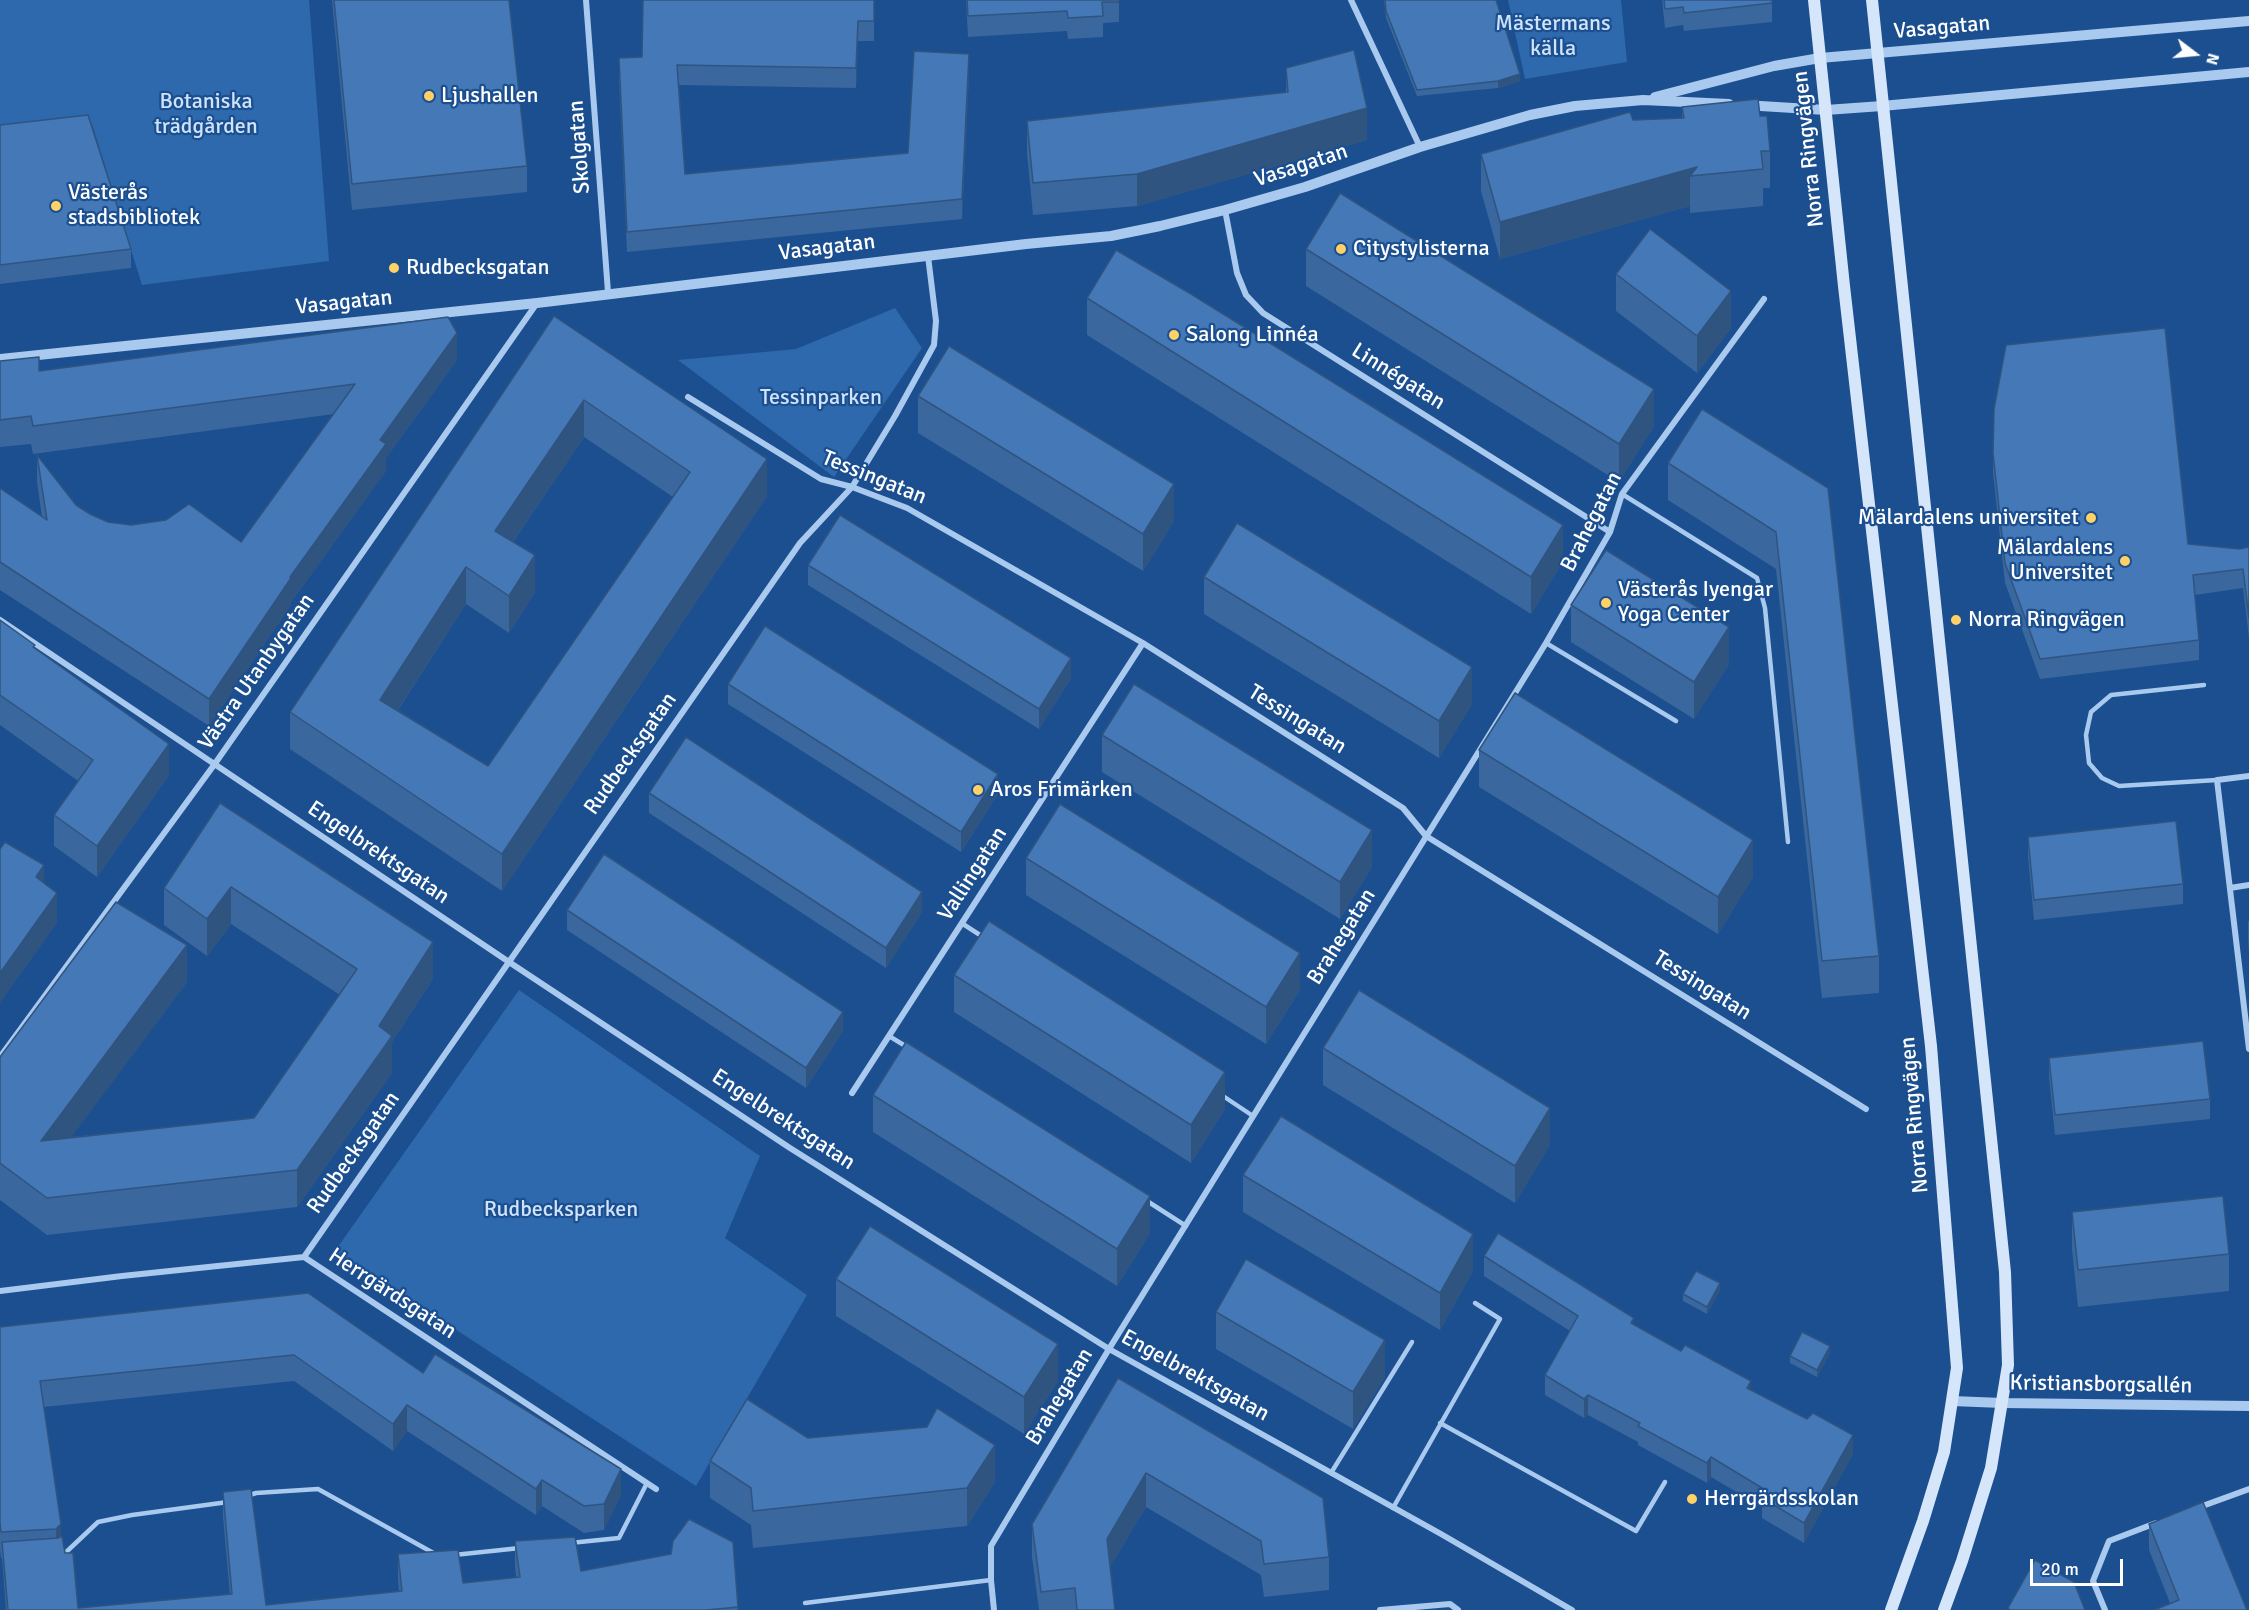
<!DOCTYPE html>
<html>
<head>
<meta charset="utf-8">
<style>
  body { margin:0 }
  #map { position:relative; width:2249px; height:1610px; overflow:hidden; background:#1b4f8f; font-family:Signika,sans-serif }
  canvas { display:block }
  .north { position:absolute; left:2165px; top:24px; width:60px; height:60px; -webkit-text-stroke:4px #1b4f8f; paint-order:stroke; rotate:106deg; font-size:16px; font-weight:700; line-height:24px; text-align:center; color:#fff }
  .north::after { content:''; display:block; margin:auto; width:21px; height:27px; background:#fff; clip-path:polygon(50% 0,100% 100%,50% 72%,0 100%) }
  .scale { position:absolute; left:2030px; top:1559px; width:93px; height:27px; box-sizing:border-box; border:3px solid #fff; border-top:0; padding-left:8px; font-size:18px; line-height:21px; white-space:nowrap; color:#fff; -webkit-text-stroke:4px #1b4f8f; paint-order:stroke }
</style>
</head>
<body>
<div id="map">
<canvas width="2249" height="1610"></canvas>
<div class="north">N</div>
<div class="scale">20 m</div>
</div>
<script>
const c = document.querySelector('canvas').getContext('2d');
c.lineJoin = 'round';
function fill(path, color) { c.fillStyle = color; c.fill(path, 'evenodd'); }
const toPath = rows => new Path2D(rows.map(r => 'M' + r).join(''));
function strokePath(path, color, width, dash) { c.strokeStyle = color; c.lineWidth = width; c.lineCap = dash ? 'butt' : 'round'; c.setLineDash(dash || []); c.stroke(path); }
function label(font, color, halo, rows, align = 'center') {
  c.font = font + ' Signika,sans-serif'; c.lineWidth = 4.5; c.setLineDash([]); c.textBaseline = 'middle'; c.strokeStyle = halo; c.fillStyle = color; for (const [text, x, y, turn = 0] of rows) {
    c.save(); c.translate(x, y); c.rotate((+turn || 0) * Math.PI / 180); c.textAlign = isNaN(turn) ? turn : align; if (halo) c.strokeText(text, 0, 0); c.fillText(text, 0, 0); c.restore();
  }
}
const green = toPath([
  [0,0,309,0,329,261,142,285,92,124,0,135],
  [1508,0,1621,0,1627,62,1525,79],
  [895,308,922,348,834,477,678,360,796,349],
  [519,990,760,1156,725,1238,807,1295,696,1486,335,1251]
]);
const service = toPath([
  [1622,494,1757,578,1765,608,1788,842],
  [1546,643,1676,721],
  [2204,685,2111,695,2091,712,2086,735,2089,763,2102,778,2119,786,2217,780],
  [963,924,983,937],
  [889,1036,907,1047],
  [1220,1094,1253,1116],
  [1147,1201,1186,1226],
  [1440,1423,1636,1531,1665,1482],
  [1331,1473,1412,1342],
  [247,1496,256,1493,318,1489,437,1555],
  [1393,1508,1500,1319,1475,1303],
  [570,1543,619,1538,647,1483],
  [454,1555,520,1548],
  [62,1556,98,1522,132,1515,228,1502],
  [805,1603,991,1580]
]);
const minor = toPath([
  [586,0,608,292],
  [1351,0,1420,147],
  [1225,210,1237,273,1246,295,1263,313,1610,532],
  [688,397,821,479,852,487,907,508,1143,643,1403,808,1426,836,1866,1109],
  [0,620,509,962,790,1148,1109,1349,1441,1534,1572,1610],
  [2249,776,2217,780,2249,1049],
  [2230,888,2249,885],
  [0,1057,214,765,537,303],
  [852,1093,1143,643],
  [304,1257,800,543,852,487,895,416,934,345,936,321,928,256],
  [0,1291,122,1276,304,1257,656,1489],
  [2197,1508,2249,1489],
  [994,1610,991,1580,991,1546,1109,1349,1546,643,1610,532,1622,494,1764,299],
  [1380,1610,1450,1604,1458,1610],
  [2105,1610,2093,1581,2109,1541,2156,1523]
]);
const tertiary = toPath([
  [1655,97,1774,66,1820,58,2249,21],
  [1744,105,1826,110,1882,106,2249,72],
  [0,359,537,303,1026,244,1111,236,1160,226,1225,210,1305,187,1420,147,1530,115,1575,106,1643,100,1729,104],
  [1952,1401,2002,1403,2249,1406]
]);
const secondary = toPath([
  [1814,0,1844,286,1931,1046,1957,1368,1944,1452,1923,1521,1891,1610],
  [1872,0,2005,1272,2008,1365,1991,1468,1962,1561,1944,1610]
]);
const wall = toPath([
  [332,0,509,0,527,166,527,192,352,210],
  [874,0,874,41,858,41,856,88,679,85,685,174,908,153,969,74,962,219,627,252,619,79,619,58,642,57],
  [966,0,1119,0,1119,22,1103,23,1103,37,1068,39,1067,31,968,37],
  [1384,0,1496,0,1520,81,1498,88,1417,96,1386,18],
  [1662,0,1772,0,1772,22,1684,31,1683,25,1665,28],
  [1286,68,1367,140,1137,206,1033,215,1027,153,1027,121,1286,93],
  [1682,107,1760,116,1770,151,1770,188,1763,188,1763,206,1690,213,1690,206,1500,259,1481,191,1481,154,1633,120,1682,118],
  [0,125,131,249,131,268,0,284],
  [1306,249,1654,426,1619,482,1306,286],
  [1616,274,1731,328,1697,373,1616,311],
  [1087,298,1563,562,1531,614,1087,335],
  [554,316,767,496,502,891,290,749,290,712],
  [584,437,673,497,488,766,398,710,466,604,509,633,535,592,513,542],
  [457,360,386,458,386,471,291,602,291,605,209,726,0,590,0,488,42,517,37,482,37,455,76,505,90,514,108,522,241,542,334,414,33,454,31,444,0,447,0,361,39,371],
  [918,396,1174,521,1143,571,918,433],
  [1993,453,2188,544,2240,549,2249,547,2249,638,2243,588,2195,595,2199,640,2199,660,2040,679,2005,583,1993,473],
  [1668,463,1828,488,1879,956,1879,993,1822,998,1776,569,1668,500],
  [808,565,1071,678,1039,729,808,585],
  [1204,577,1472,704,1439,758,1204,614],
  [1571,605,1729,664,1694,719,1571,642],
  [0,620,35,649,169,775,97,877,54,846,54,815,78,781,0,725],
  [728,684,998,794,961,852,728,704],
  [1102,735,1372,867,1340,919,1102,772],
  [1479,750,1753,877,1718,934,1479,787],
  [649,793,922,912,886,968,649,813],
  [220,803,433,979,392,1042,392,1073,297,1207,47,1235,0,1200,0,1057,187,982,71,1137,254,1118,340,995,231,924,207,956,164,925,164,888],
  [2028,837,2183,884,2183,904,2034,920,2028,857],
  [1026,858,1300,990,1266,1044,1026,895],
  [567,910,843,1031,806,1088,567,930],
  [2248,921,2249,921,2249,954,2248,940],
  [954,975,1225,1109,1191,1163,954,1012],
  [1323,1048,1550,1145,1515,1203,1323,1085],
  [2049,1058,2210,1099,2210,1119,2055,1135,2049,1077],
  [873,1095,1150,1233,1117,1286,873,1132],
  [1243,1175,1473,1271,1440,1330,1243,1212],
  [2072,1212,2229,1254,2229,1291,2078,1307,2072,1249],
  [1484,1256,1634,1326,1751,1390,1853,1454,1804,1543,1762,1518,1762,1507,1711,1477,1707,1483,1638,1445,1638,1442,1588,1415,1584,1418,1545,1395,1545,1375,1570,1331,1484,1276],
  [836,1279,1058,1381,1024,1434,836,1316],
  [1720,1290,1707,1314,1683,1301,1683,1294],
  [308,1293,423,1373,621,1495,604,1530,584,1533,542,1506,536,1515,407,1431,393,1451,294,1381,44,1407,61,1537,78,1608,230,1595,223,1517,223,1492,266,1605,399,1592,398,1579,398,1554,463,1583,516,1577,515,1566,515,1541,581,1571,733,1542,738,1610,6,1610,2,1558,1,1558,0,1549,0,1327],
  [1216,1312,1385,1377,1353,1429,1216,1349],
  [1830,1353,1817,1377,1790,1363,1790,1356],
  [1118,1378,1329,1557,1329,1590,1264,1597,1261,1575,1146,1507,1110,1567,1115,1610,1039,1610,1032,1557,1032,1524],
  [808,1438,995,1482,967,1526,753,1548,751,1525,710,1498,710,1461],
  [2149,1524,2247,1610,2170,1603,2149,1550]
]);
const shadedWall = toPath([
  [858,21,858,41,856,88,856,68],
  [969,54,969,74,962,219,962,199],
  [1520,74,1520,81,1498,88,1498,81],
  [1367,108,1367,140,1137,206,1137,174],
  [1697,167,1690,176,1690,206,1500,259,1500,222],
  [1731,291,1731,328,1697,373,1697,336],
  [457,333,457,360,386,458,386,471,291,602,291,605,209,726,209,699,380,440],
  [1654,389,1654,426,1619,482,1619,444],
  [584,400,584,437,495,568,495,531],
  [767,459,767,496,502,891,502,854],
  [1174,484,1174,521,1143,571,1143,534],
  [1563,525,1563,562,1531,614,1531,577],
  [535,555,535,592,509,633,509,596],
  [466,567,466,604,380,737,380,700],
  [1729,627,1729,664,1694,719,1694,682],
  [1071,658,1071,678,1039,729,1039,709],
  [1472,667,1472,704,1439,758,1439,721],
  [169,744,169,775,97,877,97,846],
  [998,774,998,794,961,852,961,832],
  [1372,830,1372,867,1340,919,1340,882],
  [1753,840,1753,877,1718,934,1718,897],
  [44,865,44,896,36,877],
  [231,887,231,924,207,956,207,919],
  [922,892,922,912,886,968,886,948],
  [57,893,57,923,0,1003,0,973],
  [433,942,433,979,392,1042,392,1073,297,1207,297,1170,379,1026],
  [187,945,187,982,41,1178,41,1141],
  [1300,953,1300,990,1266,1044,1266,1007],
  [843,1012,843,1031,806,1088,806,1068],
  [1225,1072,1225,1109,1191,1163,1191,1125],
  [1550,1108,1550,1145,1515,1203,1515,1166],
  [1150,1196,1150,1233,1117,1286,1117,1249],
  [1473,1234,1473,1271,1440,1330,1440,1293],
  [1720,1283,1720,1290,1707,1314,1707,1307],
  [1385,1340,1385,1377,1353,1429,1353,1392],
  [1058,1344,1058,1381,1024,1434,1024,1397],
  [1830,1346,1830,1353,1817,1377,1817,1370],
  [1751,1381,1751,1400,1747,1388],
  [1588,1395,1588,1415,1584,1418,1584,1399],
  [407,1405,407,1431,393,1451,393,1424],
  [1853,1435,1853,1454,1804,1543,1804,1523],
  [995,1445,995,1482,967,1526,967,1488],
  [1711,1457,1711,1477,1707,1483,1707,1463],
  [621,1469,621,1495,604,1530,604,1504],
  [1146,1473,1146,1507,1107,1572,1107,1539],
  [542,1480,542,1506,536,1515,536,1489],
  [61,1524,61,1551,56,1555,56,1529]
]);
const building = toPath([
  [334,0,509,0,527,166,352,184,334,0],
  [643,0,874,0,874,21,858,21,856,68,677,65,685,174,908,153,914,51,969,54,962,199,627,232,619,58,642,57,643,0],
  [967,0,1119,0,1119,2,1102,2,1103,16,1068,18,1067,11,968,16,967,0],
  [1385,0,1496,0,1520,74,1498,81,1417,90,1386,11,1385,0],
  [1664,0,1772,0,1772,3,1684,13,1683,7,1665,9,1664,0],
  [1354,50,1367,108,1137,174,1033,183,1027,121,1288,92,1286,68,1354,50],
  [1758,99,1760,116,1767,116,1770,151,1761,151,1763,169,1690,176,1697,167,1500,222,1481,154,1630,112,1633,120,1684,118,1682,107,1758,99],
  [88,115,131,249,0,265,0,125,88,115],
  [1340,193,1654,389,1619,444,1306,249,1340,193],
  [1650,229,1731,291,1697,336,1616,274,1650,229],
  [1116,250,1191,294,1563,525,1531,577,1087,298,1116,250],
  [554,316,767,459,502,854,290,712,554,316],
  [584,400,690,472,488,766,380,700,466,567,509,596,535,555,495,531,584,400],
  [448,317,457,333,380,440,386,444,290,577,291,578,209,699,0,562,0,488,47,520,37,455,76,505,90,514,108,522,131,525,166,520,189,504,241,542,355,384,33,426,31,416,0,420,0,361,39,357,39,371,448,317],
  [2165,328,2188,544,2240,549,2249,547,2249,618,2243,569,2193,575,2199,640,2040,659,2005,563,1993,453,1994,409,2006,345,2165,328],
  [949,346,1174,484,1143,534,918,396,949,346],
  [1702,409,1828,488,1879,956,1822,961,1776,532,1668,463,1702,409],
  [840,515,1071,658,1039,709,808,565,840,515],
  [1237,523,1472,667,1439,721,1204,577,1237,523],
  [1606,550,1729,627,1694,682,1571,605,1606,550],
  [0,620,35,645,33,647,169,744,97,846,54,815,93,760,0,695,0,620],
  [765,626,998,774,961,832,728,684,765,626],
  [1134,684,1372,830,1340,882,1102,735,1134,684],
  [1515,693,1753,840,1718,897,1479,750,1515,693],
  [686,737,922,892,886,948,649,793,686,737],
  [220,803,433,942,379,1026,392,1036,297,1170,47,1198,0,1163,0,1057,116,902,187,945,41,1141,254,1118,357,969,231,887,207,919,164,888,220,803],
  [1060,804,1300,953,1266,1007,1026,858,1060,804],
  [2176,821,2183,884,2034,900,2028,837,2176,821],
  [5,842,44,865,36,877,57,893,0,973,0,849,5,842],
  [604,854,843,1012,806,1068,567,910,604,854],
  [989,921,1225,1072,1191,1125,954,975,989,921],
  [1359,990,1550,1108,1515,1166,1323,1048,1359,990],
  [2203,1041,2210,1099,2055,1115,2049,1058,2203,1041],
  [906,1042,1150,1196,1117,1249,873,1095,906,1042],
  [1281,1116,1473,1234,1440,1293,1243,1175,1281,1116],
  [2223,1196,2229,1254,2078,1270,2072,1212,2223,1196],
  [870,1226,1058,1344,1024,1397,836,1279,870,1226],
  [1498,1233,1634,1318,1631,1323,1681,1351,1685,1345,1751,1381,1747,1388,1807,1419,1813,1413,1853,1435,1804,1523,1762,1498,1767,1491,1711,1457,1707,1463,1638,1426,1640,1423,1588,1395,1584,1399,1545,1375,1578,1316,1484,1256,1498,1233],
  [1246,1259,1385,1340,1353,1392,1216,1312,1246,1259],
  [1696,1271,1720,1283,1707,1307,1683,1294,1696,1271],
  [308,1293,423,1373,435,1354,621,1469,604,1504,584,1506,542,1480,536,1489,407,1405,393,1424,294,1355,40,1381,61,1524,56,1529,1,1532,0,1523,0,1327,308,1293],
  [1802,1332,1830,1346,1817,1370,1790,1356,1802,1332],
  [1118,1378,1323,1498,1329,1557,1264,1564,1261,1541,1146,1473,1107,1539,1115,1610,1077,1610,1075,1588,1041,1592,1032,1524,1118,1378],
  [747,1399,808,1438,927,1427,937,1408,995,1445,967,1488,753,1511,751,1488,710,1461,747,1399],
  [251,1489,266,1605,402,1591,398,1554,458,1550,463,1583,520,1577,515,1541,575,1537,581,1571,671,1554,673,1541,689,1519,733,1542,738,1607,706,1610,8,1610,2,1542,58,1538,62,1536,65,1553,73,1553,78,1608,232,1594,223,1492,251,1489],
  [2203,1502,2247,1610,2154,1610,2179,1600,2149,1524,2203,1502],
  [2035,1560,2074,1582,2085,1610,2010,1610,2008,1608,2035,1560]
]);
const markers = [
  [429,96,6,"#ffd166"],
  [56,206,6,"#ffd166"],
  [1341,249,6,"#ffd166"],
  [394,268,6,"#ffd166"],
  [1174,335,6,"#ffd166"],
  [2091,518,6,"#ffd166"],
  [2125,561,6,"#ffd166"],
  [1606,603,6,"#ffd166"],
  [1956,620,6,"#ffd166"],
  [978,790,6,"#ffd166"],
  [1692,1499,6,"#ffd166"]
];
const parkNames = [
  ["Mästermans",1553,24],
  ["källa",1553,49],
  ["Botaniska",206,102],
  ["trädgården",206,127],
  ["Tessinparken",821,398],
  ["Rudbecksparken",561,1210]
];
const streetNames = [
  ["Vasagatan",1942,28,-5],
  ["Skolgatan",580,147,-94],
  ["Norra Ringvägen",1809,149,-96],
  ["Vasagatan",1301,166,-18],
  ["Vasagatan",827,248,-7],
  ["Vasagatan",344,303,-6],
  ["Linnégatan",1398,377,32],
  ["Tessingatan",874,478,22],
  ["Brahegatan",1592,522,-63],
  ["Västra Utanbygatan",257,672,-55],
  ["Tessingatan",1297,720,32],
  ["Rudbecksgatan",631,754,-55],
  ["Engelbrektsgatan",378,853,34],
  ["Vallingatan",973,874,-57],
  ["Brahegatan",1342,937,-58],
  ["Tessingatan",1702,986,32],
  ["Norra Ringvägen",1915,1115,-95],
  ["Engelbrektsgatan",783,1120,33],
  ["Rudbecksgatan",354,1153,-55],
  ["Herrgärdsgatan",392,1294,33],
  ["Engelbrektsgatan",1195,1376,29],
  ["Kristiansborgsallén",2101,1385,1],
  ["Brahegatan",1060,1397,-59]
];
const poiNames = [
  ["Ljushallen",441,96],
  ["Västerås",68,193],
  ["stadsbibliotek",68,218],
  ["Citystylisterna",1353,249],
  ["Rudbecksgatan",406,268],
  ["Salong Linnéa",1186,335],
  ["Mälardalens universitet",2079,518,"right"],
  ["Mälardalens",2113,548,"right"],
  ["Universitet",2113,573,"right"],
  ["Västerås Iyengar",1618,590],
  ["Yoga Center",1618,615],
  ["Norra Ringvägen",1968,620],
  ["Aros Frimärken",990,790],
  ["Herrgärdsskolan",1704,1499]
];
fill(green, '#2e69ad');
strokePath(service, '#a9c9ee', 4.5);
strokePath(minor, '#a9c9ee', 6);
strokePath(tertiary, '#a9c9ee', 10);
strokePath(secondary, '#d6e6fa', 12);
fill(wall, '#3a679d');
fill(shadedWall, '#305480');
fill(building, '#4478b7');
strokePath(building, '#305480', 1.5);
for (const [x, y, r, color] of markers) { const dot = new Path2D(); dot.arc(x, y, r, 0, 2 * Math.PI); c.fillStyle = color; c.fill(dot); strokePath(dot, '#1b4f8f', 2); }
label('22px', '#cfe3fa', '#1b4f8f', parkNames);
label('22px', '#fff', '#1b4f8f', streetNames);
label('22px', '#fff', '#1b4f8f', poiNames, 'left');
</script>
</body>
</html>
